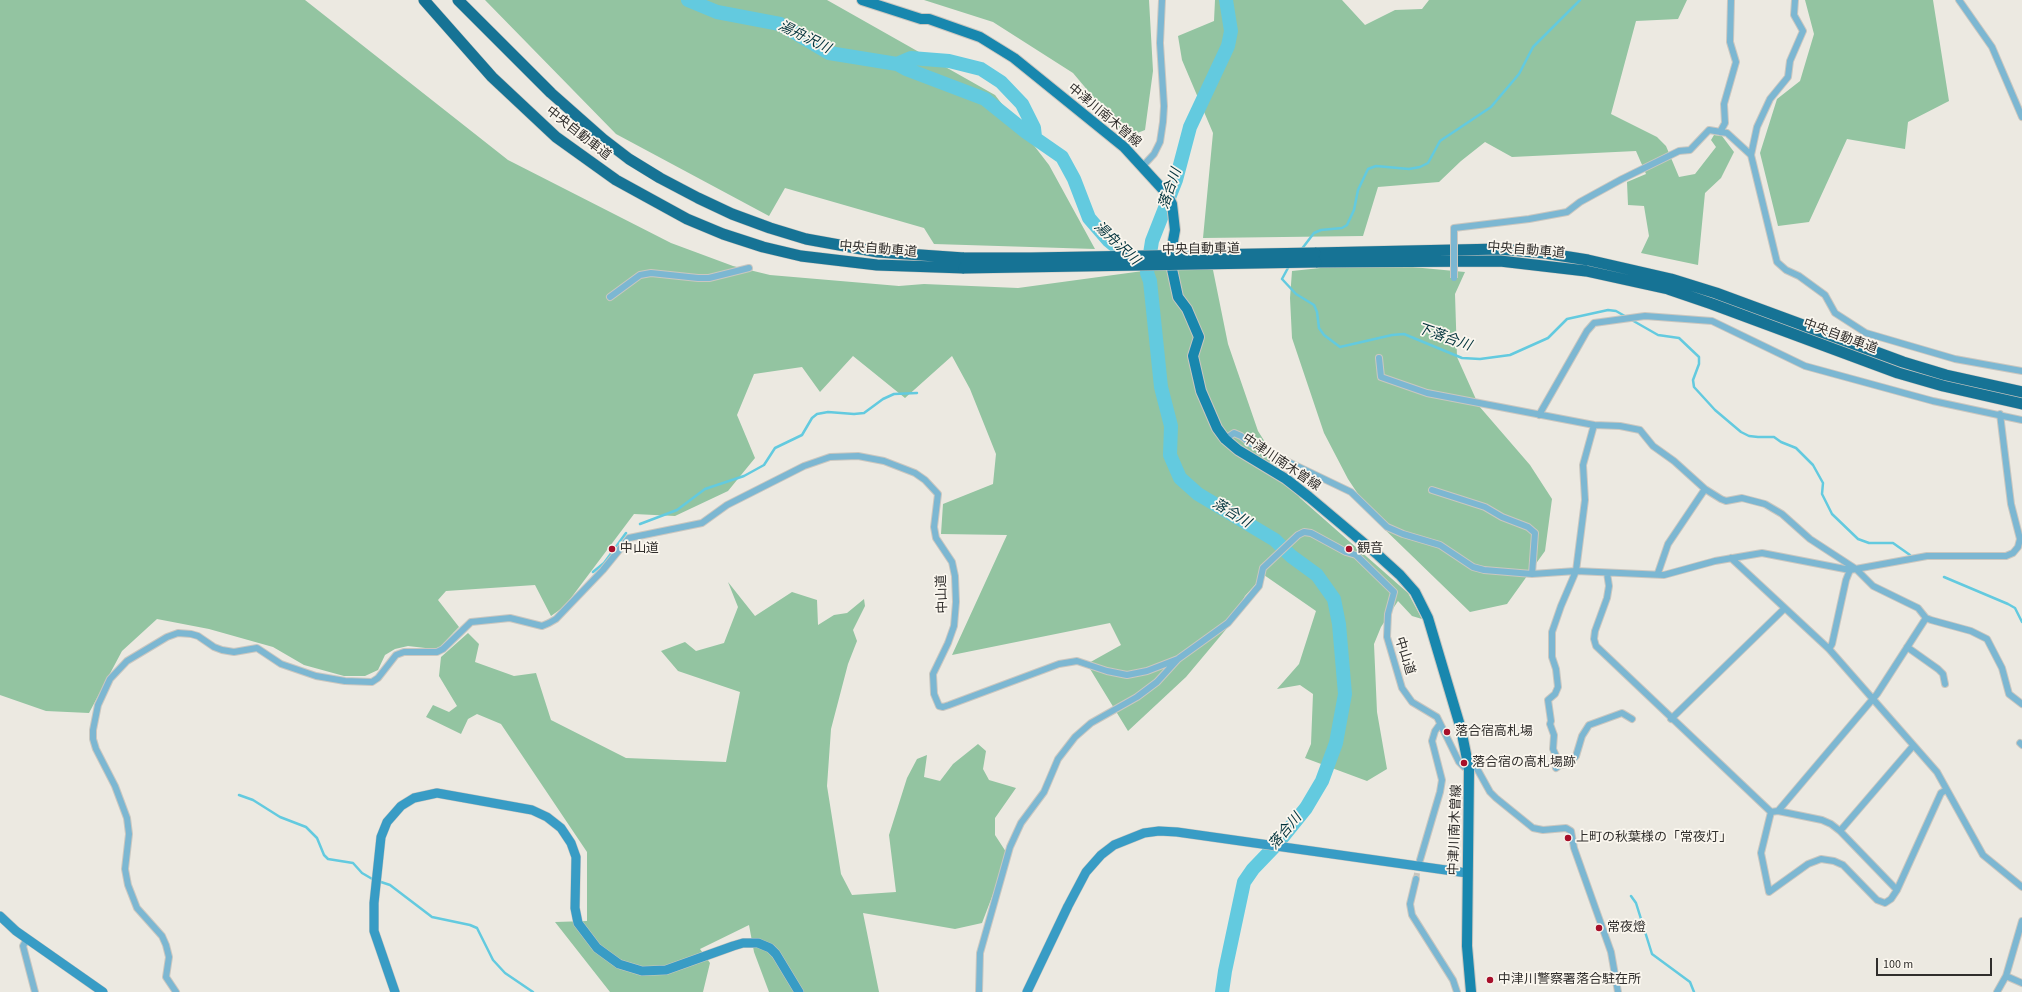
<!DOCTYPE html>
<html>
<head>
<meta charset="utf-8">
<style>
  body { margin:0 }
  #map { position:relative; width:2022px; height:992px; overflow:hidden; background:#ece9e1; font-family:"Source Sans 3",sans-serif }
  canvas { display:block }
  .scale { position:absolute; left:1876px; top:958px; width:116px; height:18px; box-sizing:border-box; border:2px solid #302e2c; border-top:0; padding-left:5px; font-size:12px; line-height:14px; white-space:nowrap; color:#302e2c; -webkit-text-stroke:3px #faf6ee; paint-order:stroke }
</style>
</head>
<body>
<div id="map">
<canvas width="2022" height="992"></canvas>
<div class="scale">100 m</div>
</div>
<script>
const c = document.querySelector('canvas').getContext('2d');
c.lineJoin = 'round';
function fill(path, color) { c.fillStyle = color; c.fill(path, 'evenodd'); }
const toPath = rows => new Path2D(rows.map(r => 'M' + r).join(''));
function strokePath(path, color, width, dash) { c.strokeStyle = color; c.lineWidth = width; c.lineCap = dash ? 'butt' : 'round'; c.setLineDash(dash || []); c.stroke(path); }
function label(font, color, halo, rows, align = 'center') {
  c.font = font + ' "Source Sans 3","Noto Sans JP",sans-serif'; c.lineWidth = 3.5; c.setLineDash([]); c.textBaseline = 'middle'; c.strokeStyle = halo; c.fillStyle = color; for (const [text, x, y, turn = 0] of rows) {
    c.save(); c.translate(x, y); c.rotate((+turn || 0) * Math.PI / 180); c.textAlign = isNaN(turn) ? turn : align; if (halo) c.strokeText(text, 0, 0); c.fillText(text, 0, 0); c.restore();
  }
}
const green = toPath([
  [0,0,305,0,508,160,671,243,733,266,770,275,899,286,924,284,1018,288,1187,265,1213,270,1228,344,1258,431,1300,498,1408,593,1422,619,1412,616,1398,601,1381,627,1374,644,1377,712,1387,769,1367,781,1305,758,1311,744,1313,694,1300,685,1277,689,1299,664,1316,611,1264,575,1245,596,1228,627,1186,677,1128,731,1087,664,1121,645,1110,623,952,655,1007,535,941,534,943,504,993,484,996,454,970,389,952,356,905,398,853,356,820,392,802,367,754,374,737,415,755,458,728,491,675,516,634,514,565,606,551,616,535,585,446,591,438,600,459,627,454,632,440,647,434,649,408,646,395,649,385,655,378,670,365,676,344,676,304,665,273,647,209,629,157,619,122,651,89,713,46,711,0,695],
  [485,0,827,0,995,95,1049,165,1095,249,934,244,924,228,785,188,769,216,616,134],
  [924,0,1149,0,1153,71,1145,130,1127,137,1073,73,993,22],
  [1215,0,1342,0,1365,25,1395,10,1422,9,1429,0,1687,0,1678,19,1636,21,1611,114,1657,137,1666,146,1679,177,1695,174,1716,147,1711,140,1714,135,1722,136,1734,152,1721,178,1705,193,1698,265,1641,253,1649,236,1644,206,1628,205,1627,182,1646,174,1636,151,1512,157,1485,142,1461,161,1439,182,1378,187,1363,236,1203,238,1213,133,1182,60,1178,36,1214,21],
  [1805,0,1933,0,1949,101,1908,122,1905,149,1847,139,1809,222,1778,226,1760,153,1777,99,1800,81,1814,34],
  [1391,265,1465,272,1455,294,1457,357,1479,406,1530,465,1552,499,1545,551,1507,604,1470,612,1376,521,1348,479,1324,433,1292,338,1290,298,1292,271,1339,266],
  [728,582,755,616,792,592,817,600,818,625,834,615,847,613,864,599,865,606,853,630,857,641,848,664,831,729,827,786,841,874,852,895,896,892,889,835,907,778,917,759,927,755,924,777,940,781,953,764,978,744,986,751,983,769,989,780,1016,788,995,818,995,835,1008,855,982,923,955,929,863,913,879,992,769,992,754,952,749,925,700,949,710,963,703,992,610,992,555,922,587,921,587,852,501,724,477,714,468,719,461,734,426,717,433,705,449,712,457,706,439,676,441,657,468,633,479,644,475,662,514,676,536,673,551,720,626,758,726,762,740,692,678,671,661,651,685,642,696,651,724,643,738,607]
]);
const stream = toPath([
  [1301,250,1314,233,1321,230,1342,228,1347,225,1354,210,1358,190,1368,169,1376,166,1409,169,1420,167,1428,163,1440,141,1491,107,1519,74,1533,47,1580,0],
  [1289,266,1282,279,1296,294,1314,305,1317,312,1319,328,1324,335,1340,347,1392,335,1404,334,1462,358,1480,359,1510,355,1548,338,1567,319,1608,310,1616,311,1658,335,1679,338,1699,357,1699,364,1693,380,1694,387,1715,410,1741,432,1749,436,1758,437,1774,437,1781,442,1796,448,1813,465,1823,483,1822,494,1832,514,1858,539,1869,543,1893,543,1910,555],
  [640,524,677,510,705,489,744,476,764,465,775,448,802,435,812,418,817,414,828,412,854,414,864,413,883,399,894,394,917,393],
  [593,572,604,563,626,533],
  [1944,577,2008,604,2015,608,2022,622],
  [239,795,253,800,280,817,306,827,317,838,324,855,328,859,353,863,362,873,374,880],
  [378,881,390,885,432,917,470,925,477,928,493,960,505,973,533,992],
  [1631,896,1636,903,1652,954,1690,982,1694,992]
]);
const river = toPath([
  [688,0,717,12,780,24,829,53,897,64,906,69,985,99,1026,132,1062,157,1074,179,1089,218,1108,240,1135,262],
  [897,64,911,58,949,61,981,69,1001,82,1022,104,1034,128,1035,137],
  [1222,992,1225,971,1244,882,1253,869,1277,844,1306,808,1322,781,1336,743,1345,694,1339,624,1334,599,1317,575,1291,556,1275,540,1198,494,1180,478,1170,455,1171,426,1161,387,1150,281,1147,273,1152,241,1176,180,1190,127,1228,46,1231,31,1226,0]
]);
const streetTunnel = toPath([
  [1416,879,1419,862]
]);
const street = toPath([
  [1959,0,1992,47,2022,117],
  [1720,132,1725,123,1724,104,1736,62,1730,42,1731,0],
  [1751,155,1757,127,1770,99,1788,77,1790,61,1803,31,1794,15,1795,0],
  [1142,167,1154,154,1160,142,1163,122,1164,106,1160,43,1162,0],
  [1454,235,1454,228,1529,219,1567,212,1580,202,1622,179,1679,151,1690,150,1709,130,1727,133,1751,155,1777,262,1786,270,1799,276,1825,295,1835,313,1866,333,1955,359,2022,371],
  [610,297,640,275,651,273,698,278,709,278,749,268],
  [1379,358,1381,377,1427,393,1594,425,1620,426,1640,430,1653,446,1674,461,1705,489,1721,499,1726,501,1742,498,1765,504,1782,514,1810,539,1856,569,1873,586,1918,608,1926,618,1931,620,1971,631,1987,639,2002,668,2009,694,2022,704],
  [1539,415,1587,331,1594,323,1645,316,1712,321,1805,366,1933,401,2022,420],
  [1225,439,1234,433,1241,436,1251,444,1351,492,1387,527,1403,534,1440,545,1473,567,1484,570,1532,574,1576,571,1664,575,1715,561,1762,553,1850,570,1927,556,2006,556,2013,553,2018,547,2020,539,2011,504,2000,414],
  [1432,490,1485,507,1502,517,1528,527,1535,533,1532,574],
  [1731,558,1829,649,1937,772,1983,855,2022,887],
  [1607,573,1609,586,1607,598,1595,631,1594,639,1596,646,1771,812],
  [1658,573,1668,544,1705,489],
  [1907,647,1938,669,1943,674,1945,684],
  [1829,649,1832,644,1846,580,1850,570],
  [1671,719,1785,608],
  [2020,743,2022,745],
  [1468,762,1475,765,1490,792,1496,798,1533,828,1543,830,1566,828,1571,831,1574,848,1611,952,1618,992],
  [1560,765,1570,763,1576,756,1582,736,1589,725,1622,713,1632,719],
  [1556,768,1560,765,1553,749,1554,735,1550,724,1551,721,1548,700,1555,694,1558,687,1556,669,1552,657,1552,632,1561,606,1576,571,1585,500,1583,465,1594,425],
  [1778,811,1822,820,1831,824,1840,831,1897,890],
  [1771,812,1761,853,1769,892,1808,864,1821,859,1834,861,1843,865,1877,900,1885,903,1891,899,1897,890,1941,793,1946,790],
  [1771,812,1778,811,1877,694,1926,618],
  [1840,831,1913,746],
  [1420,860,1440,792,1442,780,1432,741,1435,731,1440,724],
  [1416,879,1410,904,1412,915,1453,980,1457,992],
  [27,939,23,946,35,992],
  [2006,976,2022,983],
  [176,992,166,977,169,957,166,945,162,936,137,908,128,885,125,869,129,834,127,818,115,786,96,749,93,739,93,730,98,705,110,679,127,661,167,637,178,633,191,634,198,636,214,647,222,650,234,652,257,648,281,664,316,676,345,681,372,682,378,678,396,655,404,652,437,652,443,649,471,622,510,618,542,626,549,623,556,619,603,570,629,538,702,523,727,505,804,466,830,457,858,456,884,461,915,473,925,480,938,494,934,527,936,538,952,562,955,576,956,602,954,626,948,643,933,674,934,694,939,706,943,707,949,705,1059,664,1077,661,1107,671,1127,675,1147,671,1178,659,1228,623,1259,586,1263,568,1298,535,1304,532,1311,533,1346,552,1356,555,1394,592,1388,614,1387,637,1402,688,1412,702,1437,717,1459,762,1464,767,1469,769],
  [979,992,980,953,1010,847,1021,823,1044,792,1058,759,1075,737,1091,723,1137,697,1157,682,1178,659],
  [1997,992,2006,976,2022,921]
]);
const secondary = toPath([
  [0,916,16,931,103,992],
  [395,992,374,931,374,903,381,837,387,822,401,806,414,798,437,793,532,810,547,817,561,828,571,843,576,857,575,908,578,923,597,948,619,964,642,971,666,970,733,946,743,943,758,943,770,948,776,954,799,992],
  [1027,992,1068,906,1086,872,1101,855,1114,845,1144,833,1159,831,1177,832,1467,873]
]);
const primary = toPath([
  [862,0,921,19,929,19,980,37,1014,58,1124,147,1167,194,1172,204,1175,230,1171,252,1172,269,1178,297,1187,309,1199,337,1193,356,1201,391,1217,428,1225,439,1238,450,1286,479,1309,497,1378,555,1400,575,1415,592,1428,618,1461,729,1469,769,1467,946,1471,992]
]);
const highway = toPath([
  [424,0,492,77,556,137,616,180,687,219,723,234,763,247,801,256,877,265,964,268],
  [458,0,551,93,603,139,629,159,660,178,698,198,732,214,770,228,806,239,878,252,964,258],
  [1315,253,1500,249,1544,253,1588,260,1671,279,1716,293,1903,362,1946,375,2022,392],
  [1316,262,1500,261,1586,271,1668,289,1712,304,1898,373,1943,386,2022,404]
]);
const streetBridge = toPath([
  [1454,278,1454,235]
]);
const highwayBridge = toPath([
  [964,258,1031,258,1315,253],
  [964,268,1316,262]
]);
const markers = [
  [612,549,4,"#a70f2a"],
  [1349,549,4,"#a70f2a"],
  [1447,732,4,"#a70f2a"],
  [1464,763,4,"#a70f2a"],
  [1568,838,4,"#a70f2a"],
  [1599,928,4,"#a70f2a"],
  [1490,980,4,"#a70f2a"]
];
const streetNames = [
  ["中津川南木曽線",1104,116,40],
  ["中央自動車道",578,134,38],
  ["中央自動車道",878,250,5],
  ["中央自動車道",1201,250,-1],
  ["中央自動車道",1526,251,5],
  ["中央自動車道",1840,337,20],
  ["中津川南木曽線",1281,463,34],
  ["中山道",943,594,-92],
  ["中山道",1404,656,73],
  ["中津川南木曽線",1456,830,-88]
];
const poiNames = [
  ["中山道",620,549],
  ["観音",1357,549],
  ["落合宿高札場",1455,732],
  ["落合宿の高札場跡",1472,763],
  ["上町の秋葉様の「常夜灯」",1576,838],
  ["常夜燈",1607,928],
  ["中津川警察署落合駐在所",1498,980]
];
const waterNames = [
  ["湯舟沢川",804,38,26],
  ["落合川",1171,189,-71],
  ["湯舟沢川",1116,244,43],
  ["下落合川",1444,338,19],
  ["落合川",1231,514,31],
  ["落合川",1286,832,-50]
];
fill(green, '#93c4a1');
strokePath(stream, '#63cadf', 2.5);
strokePath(river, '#63cadf', 14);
strokePath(streetTunnel, '#c6c4bd', 6, [6, 3]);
strokePath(street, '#cac7c0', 8);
strokePath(secondary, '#cac7c0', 10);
strokePath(primary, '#cac7c0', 12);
strokePath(highway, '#cac7c0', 12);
strokePath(street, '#7cb7d2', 6);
strokePath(secondary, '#389cc5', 9);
strokePath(primary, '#1887ae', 10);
strokePath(highway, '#167395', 11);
strokePath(streetBridge, '#cac7c0', 8, []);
strokePath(highwayBridge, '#cac7c0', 12, []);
strokePath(streetBridge, '#7cb7d2', 6);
strokePath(highwayBridge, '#167395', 11);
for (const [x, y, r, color] of markers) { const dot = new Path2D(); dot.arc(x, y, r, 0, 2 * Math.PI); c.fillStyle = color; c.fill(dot); strokePath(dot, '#faf6ee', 1.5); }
label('13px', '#302e2c', '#faf6ee', streetNames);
label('13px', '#302e2c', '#faf6ee', poiNames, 'left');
label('italic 14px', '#00323b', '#faf6ee', waterNames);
</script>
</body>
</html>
